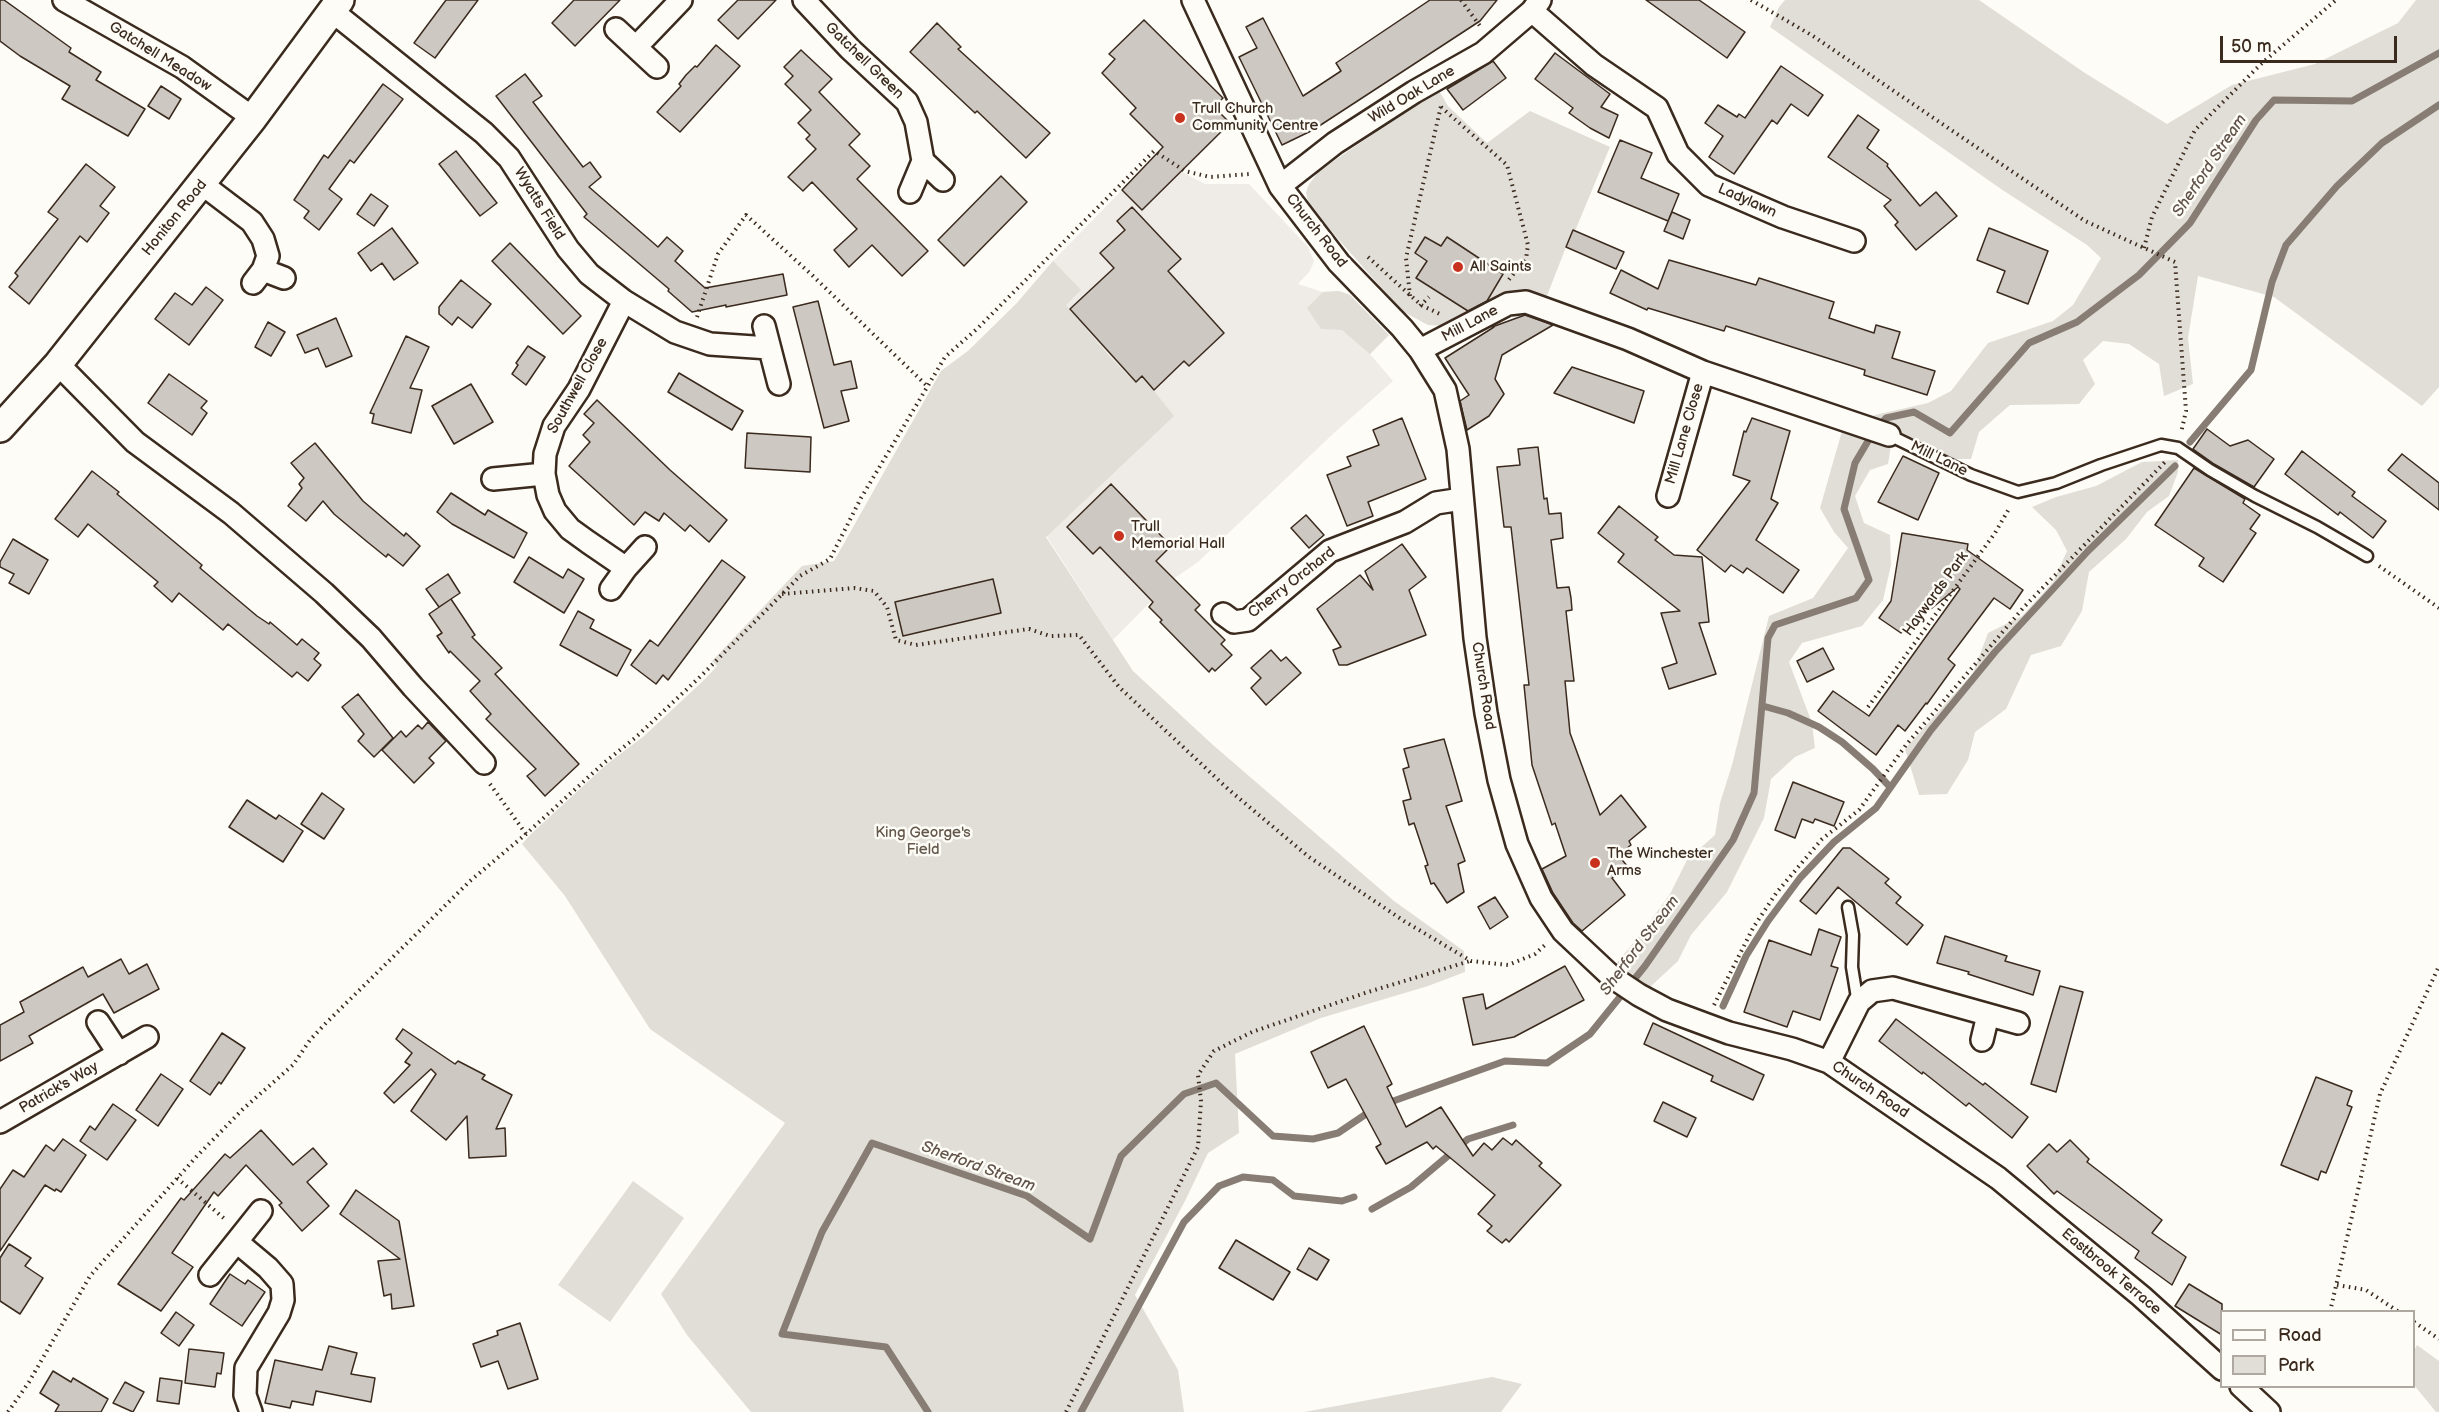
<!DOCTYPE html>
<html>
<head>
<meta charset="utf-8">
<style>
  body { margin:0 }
  #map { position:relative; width:2439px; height:1412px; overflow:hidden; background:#fdfcf7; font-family:"Balsamiq Sans",sans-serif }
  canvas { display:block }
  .legend { position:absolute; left:2220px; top:1310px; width:195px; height:78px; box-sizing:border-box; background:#fdfcf7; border:2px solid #afa8a0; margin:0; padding:8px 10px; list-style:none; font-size:18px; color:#3b2a1e }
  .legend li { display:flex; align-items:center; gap:12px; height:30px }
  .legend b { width:30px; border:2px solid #afa8a0 }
  .scale { position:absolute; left:2220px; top:36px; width:177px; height:27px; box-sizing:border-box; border:3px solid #3b2a1e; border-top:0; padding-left:8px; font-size:18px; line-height:21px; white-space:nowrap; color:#3b2a1e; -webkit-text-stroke:4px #fdfcf7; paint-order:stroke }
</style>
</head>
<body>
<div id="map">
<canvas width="2439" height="1412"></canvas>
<ul class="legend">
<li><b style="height:8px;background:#fdfcf7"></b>Road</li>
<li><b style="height:16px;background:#e1ded7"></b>Park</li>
</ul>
<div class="scale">50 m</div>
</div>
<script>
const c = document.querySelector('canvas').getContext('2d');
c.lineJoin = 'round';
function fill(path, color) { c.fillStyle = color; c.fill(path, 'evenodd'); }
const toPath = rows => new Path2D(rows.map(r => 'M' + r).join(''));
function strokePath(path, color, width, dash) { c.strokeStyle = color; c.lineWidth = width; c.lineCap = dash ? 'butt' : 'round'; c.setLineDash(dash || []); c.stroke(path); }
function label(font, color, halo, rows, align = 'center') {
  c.font = font + ' "Balsamiq Sans",sans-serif'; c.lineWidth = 5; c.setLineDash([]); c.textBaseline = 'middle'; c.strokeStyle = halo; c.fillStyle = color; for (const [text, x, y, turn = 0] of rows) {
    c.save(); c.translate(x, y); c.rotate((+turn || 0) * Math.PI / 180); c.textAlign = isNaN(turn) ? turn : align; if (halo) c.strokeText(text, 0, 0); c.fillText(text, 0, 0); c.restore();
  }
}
const built = toPath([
  [1154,157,1205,184,1249,184,1308,247,1314,261,1310,271,1298,284,1323,292,1339,291,1350,295,1389,335,1370,354,1393,381,1334,433,1198,562,1172,580,1113,640,941,371,968,351,1016,304,1053,261]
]);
const green = toPath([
  [1785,0,1979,0,2085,73,2167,124,2232,85,2315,64,2398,23,2416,0,2439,0,2439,387,2422,406,2274,297,2198,276,2188,338,2193,384,2164,396,2159,364,2129,344,2103,341,2083,360,2095,384,2079,404,2010,405,1979,432,1971,459,1955,459,1911,437,1891,445,1888,464,1870,470,1855,496,1864,523,1890,535,1891,565,1883,600,1862,626,1802,643,1789,662,1812,723,1815,748,1795,757,1771,779,1764,818,1727,892,1691,935,1678,961,1650,987,1614,966,1640,935,1670,894,1687,860,1715,835,1720,803,1732,765,1769,616,1813,598,1848,548,1834,532,1820,508,1842,431,1875,415,1928,403,1951,391,1988,343,2053,321,2073,305,2101,258,2087,245,2001,189,1770,27,1779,7],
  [1438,89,1448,106,1487,143,1530,111,1610,147,1575,231,1573,230,1566,247,1545,301,1448,326,1428,325,1402,311,1316,214,1308,201,1306,193,1308,186,1318,172],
  [1053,261,1081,290,1066,305,1110,357,1135,382,1142,376,1174,416,1046,537,1133,671,1213,745,1394,901,1464,951,1465,972,1428,986,1321,1018,1235,1054,1239,1133,1208,1153,1185,1201,1135,1295,1178,1370,1184,1412,751,1412,687,1335,661,1294,785,1123,650,1029,565,896,522,844,531,834,607,764,644,736,704,680,717,666,712,661,802,566,834,561,941,371,968,351,1016,304],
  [1339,291,1350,295,1389,335,1370,354,1342,330,1321,329,1307,308,1323,292],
  [2178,460,2178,472,2169,496,2147,512,2126,539,2089,572,2082,611,2061,646,2031,655,2006,709,1975,732,1968,760,1947,794,1919,795,1905,749,1973,673,1988,633,2022,616,2053,582,2067,551,2056,530,2032,507,2056,497,2096,486,2142,462],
  [633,1181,684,1218,610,1322,558,1285],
  [2417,1345,2439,1361,2439,1412,2436,1412,2414,1385,2414,1351],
  [1492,1377,1522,1384,1501,1412,1304,1412]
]);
const stream = toPath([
  [2190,442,2251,370,2272,282,2286,245,2337,186,2382,143,2439,105],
  [1763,706,1788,713,1819,727,1842,742,1873,769,1890,787],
  [1723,1006,1746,956,1768,921,1800,878,1834,842,1876,808,1931,730,1995,652,2088,551,2175,466],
  [1385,1104,1505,1061,1547,1063,1590,1034,1645,966,1733,840,1754,793,1768,638,1775,625,1856,598,1869,580,1844,509,1855,463,1871,436,1886,418,1914,412,1950,433,2029,343,2077,322,2139,275,2190,223,2256,120,2274,100,2352,101,2439,53],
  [1372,1209,1411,1187,1468,1139,1513,1125],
  [928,1412,886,1347,782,1334,822,1232,872,1143,1027,1196,1090,1239,1121,1156,1184,1094,1216,1083,1273,1136,1313,1139,1338,1133,1372,1110],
  [1081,1412,1184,1222,1219,1186,1243,1177,1273,1180,1294,1196,1342,1201,1354,1197]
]);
const building = toPath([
  [0,0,4,0,71,48,69,52,101,72,96,80,145,109,128,136,62,99,70,86,20,56,0,41,0,0],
  [446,0,478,0,435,58,414,43,446,0],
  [574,0,620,0,575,46,552,23,574,0],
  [738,0,776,0,738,39,718,20,738,0],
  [1430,0,1497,0,1480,21,1313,130,1282,145,1239,57,1257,48,1246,27,1263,18,1303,96,1341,71,1336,63,1430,0],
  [1646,0,1699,0,1745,32,1727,58,1646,0],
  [1144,20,1223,98,1214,107,1230,123,1142,210,1122,190,1163,147,1130,114,1136,108,1102,73,1115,59,1109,54,1144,20],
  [937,23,961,47,958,49,1050,133,1026,158,977,111,975,113,910,52,937,23],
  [716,45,740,66,680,132,657,112,681,86,679,84,686,75,695,66,697,67,716,45],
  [801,50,832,79,819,92,860,134,849,145,870,166,857,179,928,251,902,276,872,245,849,267,834,250,857,229,812,182,803,191,788,177,816,149,806,139,810,135,798,123,811,110,785,84,793,76,784,67,801,50],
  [1555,53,1610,94,1601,107,1618,115,1609,138,1590,128,1569,113,1573,108,1535,79,1555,53],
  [1493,61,1506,78,1463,110,1447,89,1493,61],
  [1781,66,1823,95,1808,116,1791,104,1777,124,1772,120,1734,174,1709,157,1723,136,1705,123,1718,105,1737,117,1739,114,1745,118,1781,66],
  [525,74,542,96,533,102,583,167,590,162,601,177,589,187,658,247,667,237,683,251,675,261,705,288,783,274,787,295,726,307,726,305,692,312,668,291,669,289,584,217,587,214,496,96,525,74],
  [383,84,403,99,354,163,350,160,329,189,342,199,319,230,304,218,309,211,294,200,324,155,328,158,383,84],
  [161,86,181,99,169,119,148,106,161,86],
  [1858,115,1879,130,1867,148,1888,164,1887,166,1920,206,1936,192,1957,216,1916,250,1895,225,1898,222,1884,206,1891,200,1828,157,1858,115],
  [1620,140,1652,153,1641,178,1679,194,1668,221,1598,192,1620,140],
  [456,151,497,203,480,216,439,164,456,151],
  [86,164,115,187,100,206,109,213,87,242,80,236,29,304,9,287,18,276,15,273,58,219,48,212,86,164],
  [1001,176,1027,202,964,266,938,240,1001,176],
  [371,194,388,206,374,226,357,214,371,194],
  [1132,207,1181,259,1168,271,1224,333,1189,366,1184,361,1154,390,1142,376,1136,382,1070,309,1114,268,1100,253,1125,230,1117,221,1132,207],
  [1672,212,1690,220,1683,239,1664,231,1672,212],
  [392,228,418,263,394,280,382,263,371,271,358,253,392,228],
  [1989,228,2048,251,2028,304,1997,292,2005,271,1977,260,1989,228],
  [1573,230,1624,252,1616,269,1566,247,1573,230],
  [1425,237,1441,246,1447,237,1503,274,1487,301,1468,311,1416,278,1427,261,1415,253,1425,237],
  [510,243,581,316,563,334,492,261,510,243],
  [1669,260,1756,285,1759,278,1834,302,1829,318,1874,333,1876,325,1900,332,1892,358,1935,371,1927,395,1864,375,1865,370,1726,326,1724,331,1648,308,1647,310,1610,293,1621,270,1658,289,1669,260],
  [461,280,491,304,472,328,458,317,452,325,439,314,439,307,461,280],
  [206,287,223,300,189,345,155,319,175,293,192,305,206,287],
  [818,301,834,365,851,361,857,388,841,391,849,421,824,428,793,307,818,301],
  [1525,315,1553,325,1502,355,1495,379,1504,394,1489,416,1467,430,1460,401,1469,395,1445,358,1494,327,1492,327,1525,315],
  [336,318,352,356,326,367,318,348,305,353,297,335,336,318],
  [268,322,285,332,271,356,255,347,268,322],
  [406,336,429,347,410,388,422,390,411,433,372,423,374,414,370,413,406,336],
  [528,346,545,357,526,385,512,374,518,365,516,363,528,346],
  [1572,367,1644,391,1634,423,1554,393,1572,367],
  [679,373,743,411,732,430,668,392,679,373],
  [169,374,207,401,201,408,207,413,192,435,148,403,169,374],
  [471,384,493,422,454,444,432,406,471,384],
  [597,400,670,470,727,520,709,542,690,525,685,531,664,513,659,521,645,512,634,525,569,466,590,442,583,435,594,423,584,414,597,400],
  [1402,418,1426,479,1368,502,1373,516,1347,526,1327,475,1351,466,1347,457,1379,445,1373,430,1402,418],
  [1752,418,1790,431,1771,499,1778,503,1756,540,1799,570,1783,593,1747,568,1743,573,1731,565,1725,572,1697,550,1750,481,1733,475,1744,431,1746,432,1752,418],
  [2207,429,2230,446,2248,440,2274,459,2254,487,2214,464,2193,449,2207,429],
  [747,433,811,437,810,472,745,468,747,433],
  [315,443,363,501,404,536,406,533,420,546,403,566,388,554,386,557,365,540,334,514,323,501,306,521,288,506,302,488,299,484,304,478,291,463,315,443],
  [1538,447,1544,499,1547,498,1549,514,1561,513,1563,538,1551,540,1557,588,1569,587,1571,598,1572,610,1566,611,1574,681,1565,681,1570,733,1600,815,1621,795,1646,827,1629,841,1631,845,1618,855,1628,867,1612,878,1625,895,1582,931,1573,923,1553,893,1542,869,1566,856,1555,823,1552,825,1532,765,1524,685,1529,685,1511,527,1504,527,1497,467,1520,465,1518,449,1538,447],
  [2302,451,2355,492,2352,496,2386,521,2373,538,2340,512,2338,515,2285,474,2302,451],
  [2402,454,2439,483,2439,510,2388,470,2402,454],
  [1903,456,1939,473,1918,520,1878,502,1903,456],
  [2194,468,2245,499,2243,503,2260,515,2250,529,2256,533,2223,582,2199,566,2204,558,2155,525,2194,468],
  [92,471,119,492,117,494,202,565,200,568,257,616,269,624,270,622,297,645,302,639,319,653,314,659,321,665,308,681,297,672,292,677,228,624,223,630,179,593,172,602,154,586,158,582,88,524,78,537,55,519,92,471],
  [1111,484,1171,546,1156,561,1200,605,1195,610,1225,640,1221,644,1232,655,1215,671,1212,668,1209,672,1160,622,1162,620,1149,607,1153,602,1100,547,1093,554,1067,527,1111,484],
  [451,493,485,515,488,510,527,533,514,558,452,524,437,512,451,493],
  [1619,506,1658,537,1655,540,1674,555,1702,557,1709,622,1699,623,1716,674,1669,689,1662,668,1677,663,1661,613,1680,611,1618,562,1624,554,1598,533,1619,506],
  [1306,515,1324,535,1309,548,1291,528,1306,515],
  [1902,533,1968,544,1967,550,2023,590,2010,609,1994,598,1948,659,1955,665,1927,704,1926,703,1905,731,1898,725,1876,755,1818,711,1833,691,1869,716,1960,589,1958,587,1901,633,1879,618,1891,601,1902,533],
  [13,539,48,560,29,594,9,583,14,574,0,567,0,562,13,539],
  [1402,544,1426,577,1409,590,1426,635,1347,665,1339,665,1333,650,1341,647,1317,609,1360,575,1373,590,1365,571,1402,544],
  [529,557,563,578,568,569,584,579,564,613,514,582,529,557],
  [722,560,745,577,668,680,663,675,656,684,631,665,650,640,658,646,722,560],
  [448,574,460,593,439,607,426,589,448,574],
  [993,579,1001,613,903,636,895,602,993,579],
  [451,599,475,635,472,637,502,668,495,674,579,764,545,796,527,776,536,769,486,719,491,714,470,691,480,681,450,651,449,653,437,636,442,633,429,614,451,599],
  [578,611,594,620,590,628,631,650,617,676,560,645,578,611],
  [1823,648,1834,669,1807,682,1797,661,1823,648],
  [1271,650,1281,661,1286,657,1301,673,1266,705,1251,688,1261,678,1251,668,1271,650],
  [358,694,393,738,374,757,358,741,364,734,342,707,358,694],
  [428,722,446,741,429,758,434,763,414,783,382,750,401,731,406,737,418,725,422,729,428,722],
  [1444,739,1462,801,1446,806,1465,861,1458,864,1464,892,1447,903,1434,883,1431,884,1425,866,1428,865,1414,823,1409,825,1403,801,1411,799,1403,769,1409,767,1404,749,1444,739],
  [1793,782,1844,802,1834,826,1815,819,1813,823,1802,819,1795,838,1775,830,1793,782],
  [322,793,344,809,324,839,301,824,322,793],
  [247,800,276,819,279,815,303,831,283,862,229,827,247,800],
  [1843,848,1850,848,1889,879,1885,883,1901,897,1896,903,1923,925,1907,945,1838,887,1816,914,1800,901,1843,848],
  [1495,897,1508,917,1490,929,1478,907,1495,897],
  [1819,929,1841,937,1831,966,1838,968,1820,1020,1793,1011,1787,1027,1744,1012,1769,940,1811,955,1819,929],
  [1945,936,2007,956,2005,961,2040,971,2033,995,1968,974,1969,972,1937,963,1945,936],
  [121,959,129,974,147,964,159,989,114,1013,103,994,29,1036,33,1043,0,1061,0,1025,24,1012,20,1002,83,967,88,977,121,959],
  [1565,966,1584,1000,1514,1037,1473,1045,1463,998,1483,994,1486,1009,1565,966],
  [2060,986,2083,992,2056,1092,2031,1084,2060,986],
  [1896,1019,1983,1085,1985,1083,2028,1117,2012,1138,1969,1103,1966,1106,1923,1072,1922,1074,1879,1041,1896,1019],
  [1653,1023,1764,1075,1753,1100,1711,1081,1713,1076,1644,1044,1653,1023],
  [1364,1026,1392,1084,1387,1087,1406,1127,1441,1107,1473,1156,1484,1143,1492,1150,1503,1138,1512,1145,1516,1140,1542,1163,1539,1166,1561,1185,1509,1242,1506,1239,1502,1243,1487,1231,1492,1226,1478,1214,1495,1195,1436,1146,1433,1149,1427,1142,1386,1164,1376,1147,1381,1144,1346,1079,1328,1088,1311,1052,1364,1026],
  [403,1029,455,1064,458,1061,485,1075,482,1079,512,1095,496,1129,505,1128,506,1156,469,1158,467,1116,446,1140,411,1111,436,1074,431,1069,394,1103,384,1093,410,1065,405,1062,412,1053,396,1039,403,1029],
  [222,1033,245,1048,221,1084,219,1082,210,1095,190,1081,222,1033],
  [161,1074,183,1089,158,1126,136,1110,161,1074],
  [2316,1077,2352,1091,2347,1105,2352,1107,2326,1173,2321,1171,2318,1180,2281,1165,2316,1077],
  [1663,1102,1696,1118,1687,1137,1654,1121,1663,1102],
  [113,1104,136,1120,107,1160,80,1141,90,1126,95,1130,113,1104],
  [261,1130,293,1165,313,1148,327,1164,307,1182,329,1206,302,1231,279,1205,282,1203,246,1165,218,1196,214,1192,172,1253,193,1267,161,1311,118,1284,181,1198,184,1200,225,1154,230,1158,261,1130],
  [63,1139,86,1155,61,1192,56,1189,55,1191,45,1185,0,1251,0,1189,13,1170,24,1177,46,1145,54,1151,63,1139],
  [2070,1140,2089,1159,2087,1162,2162,1220,2152,1233,2186,1257,2172,1285,2135,1258,2139,1251,2057,1191,2054,1194,2027,1166,2049,1144,2057,1152,2070,1140],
  [356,1190,399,1221,414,1306,392,1309,391,1294,384,1296,378,1261,400,1259,340,1214,356,1190],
  [1236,1240,1290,1272,1273,1300,1219,1268,1236,1240],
  [9,1244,31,1258,25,1266,43,1278,20,1314,0,1301,0,1258,9,1244],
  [1309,1248,1329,1260,1317,1280,1297,1269,1309,1248],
  [230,1274,245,1284,248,1280,265,1292,242,1326,210,1304,230,1274],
  [2189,1284,2222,1304,2222,1335,2175,1306,2189,1284],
  [176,1312,194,1325,179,1346,161,1333,176,1312],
  [520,1323,538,1379,508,1389,498,1361,481,1367,473,1344,498,1335,497,1331,520,1323],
  [329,1346,357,1353,351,1374,375,1378,371,1402,316,1391,313,1405,292,1401,290,1408,265,1403,275,1360,322,1370,329,1346],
  [189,1349,224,1353,221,1374,217,1373,215,1387,185,1383,189,1349],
  [53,1371,71,1382,73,1378,108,1399,101,1412,55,1412,59,1405,40,1393,53,1371],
  [160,1378,182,1381,179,1404,157,1401,160,1378],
  [125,1382,144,1392,133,1412,113,1403,125,1382]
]);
const path = toPath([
  [1461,0,1480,26],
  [1751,0,1813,36,2085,221,2175,262,2186,411,2181,433],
  [1441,107,1507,165,1528,245,1526,259,1506,283],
  [2144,248,2152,217,2195,130,2262,63,2336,0],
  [1368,257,1421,305,1442,315],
  [1410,296,1406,258,1441,106],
  [1420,306,1429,297],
  [697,317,718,254,746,215,813,276,926,385],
  [2379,566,2439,608],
  [782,594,854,588,874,591,887,607,896,640,916,645,1029,629,1050,636,1079,635,1119,687,1228,789,1309,857,1404,921,1471,961,1508,965,1535,954,1546,944],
  [1868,707,1995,533,2010,507],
  [490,784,526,834],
  [1714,1005,1753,928,1777,892,1822,839,1859,810,1906,745,2024,607,2165,462],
  [177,1178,227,1221],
  [2337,1285,2366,1290,2399,1312],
  [2330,1312,2380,1094,2439,966],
  [2414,1322,2439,1339],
  [8,1412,29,1382,90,1276,197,1156,243,1109,293,1065,310,1040,324,1025,470,881,526,834,605,762,635,738,703,674,800,576,830,559,861,498,945,357,979,327,1154,151,1185,171,1210,177,1250,174],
  [1066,1412,1198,1147,1201,1101,1198,1075,1214,1051,1252,1032,1368,992,1470,961]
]);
const service = toPath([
  [1889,435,1971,475,2018,492,2056,483,2101,465,2161,445,2178,448,2210,470,2255,496,2317,527,2367,556],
  [1848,907,1853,935,1852,967,1858,1004]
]);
const minor = toPath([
  [64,0,182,67,253,118],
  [804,0,850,49,907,102,916,122,923,161,910,192],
  [1193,0,1280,186,1339,263,1402,328,1420,350,1445,390,1458,449,1475,638,1486,713,1499,780,1517,844,1541,898,1563,931,1612,977,1639,995,1667,1010,1729,1033,1792,1049,1829,1062,1998,1178,2141,1296,2222,1369],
  [332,11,484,133,509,158,568,249,589,274,624,301,675,332,710,344,769,348],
  [1532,11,1594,65,1657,108,1678,154,1709,185,1783,217,1854,241],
  [616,29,657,67],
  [636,47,681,0],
  [923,161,943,180],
  [202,184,252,222,263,239,268,256,263,270,253,283],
  [1280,186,1335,143,1414,92,1483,53,1532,11,1540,0],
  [263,270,284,278],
  [624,301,579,389,554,426,545,454,544,474,548,495,555,511,570,529,588,542,626,568,645,547],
  [764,326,779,384],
  [1420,350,1508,304,1526,302,1628,339,1703,372,1889,435],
  [58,364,135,442,231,513,324,593,371,638,413,687,484,763],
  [493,479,544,474],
  [1668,496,1703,372],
  [611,589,626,568],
  [1223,614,1234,622,1248,620,1330,551,1405,522,1436,503,1462,499],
  [98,1022,119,1054],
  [1982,1040,1988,1015],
  [1829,1062,1859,1002,1872,991,1893,988,2018,1023],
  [0,1122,147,1037],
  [237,1242,268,1268,282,1284,283,1300,279,1313,246,1368,245,1395,251,1412],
  [210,1275,261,1211],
  [2241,1386,2269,1412]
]);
const tertiary = toPath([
  [0,428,58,364,253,118,340,0]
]);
const markers = [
  [1180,118,6,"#c8321e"],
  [1458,267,6,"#c8321e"],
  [1119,536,6,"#c8321e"],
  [1595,863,6,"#c8321e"]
];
const streetNames = [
  ["Gatchell Meadow",160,57,32],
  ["Gatchell Green",864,61,44],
  ["Wild Oak Lane",1412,95,-31],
  ["Ladylawn",1747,201,24],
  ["Wyatts Field",539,204,58],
  ["Honiton Road",175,218,-51],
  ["Church Road",1316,231,52],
  ["Mill Lane",1470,324,-28],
  ["Southwell Close",578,386,-61],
  ["Mill Lane Close",1685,434,-74],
  ["Mill Lane",1939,459,26],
  ["Cherry Orchard",1292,583,-38],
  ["Haywards Park",1936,594,-54],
  ["Church Road",1483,686,81],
  ["Patrick's Way",59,1088,-30],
  ["Church Road",1870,1090,34],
  ["Eastbrook Terrace",2111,1272,40]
];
const poiNames = [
  ["Trull Church",1192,109],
  ["Community Centre",1192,126],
  ["All Saints",1470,267],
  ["Trull",1131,527],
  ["Memorial Hall",1131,544],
  ["The Winchester",1607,854],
  ["Arms",1607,871]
];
const parkNames = [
  ["King George's",923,833],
  ["Field",923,850]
];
const waterNames = [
  ["Sherford Stream",2210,166,-56],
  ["Sherford Stream",1640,946,-53],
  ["Sherford Stream",978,1167,20]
];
fill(built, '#efece7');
fill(green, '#e1ded7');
strokePath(stream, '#887d74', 7);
fill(building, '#cdc8c2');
strokePath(building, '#3b2a1e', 1.5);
strokePath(service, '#3b2a1e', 15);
strokePath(minor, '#3b2a1e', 26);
strokePath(tertiary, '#3b2a1e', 32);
strokePath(path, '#3b2a1e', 4, [1.5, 4.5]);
strokePath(service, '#fdfcf7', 10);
strokePath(minor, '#fdfcf7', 21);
strokePath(tertiary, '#fdfcf7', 27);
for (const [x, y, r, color] of markers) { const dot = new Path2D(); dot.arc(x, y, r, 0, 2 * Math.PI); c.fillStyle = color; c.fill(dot); strokePath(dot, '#fdfcf7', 2); }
label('15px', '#3b2a1e', '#fdfcf7', streetNames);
label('15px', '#3b2a1e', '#fdfcf7', poiNames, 'left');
label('15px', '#64574c', '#fdfcf7', parkNames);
label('italic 16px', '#615349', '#fdfcf7', waterNames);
</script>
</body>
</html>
